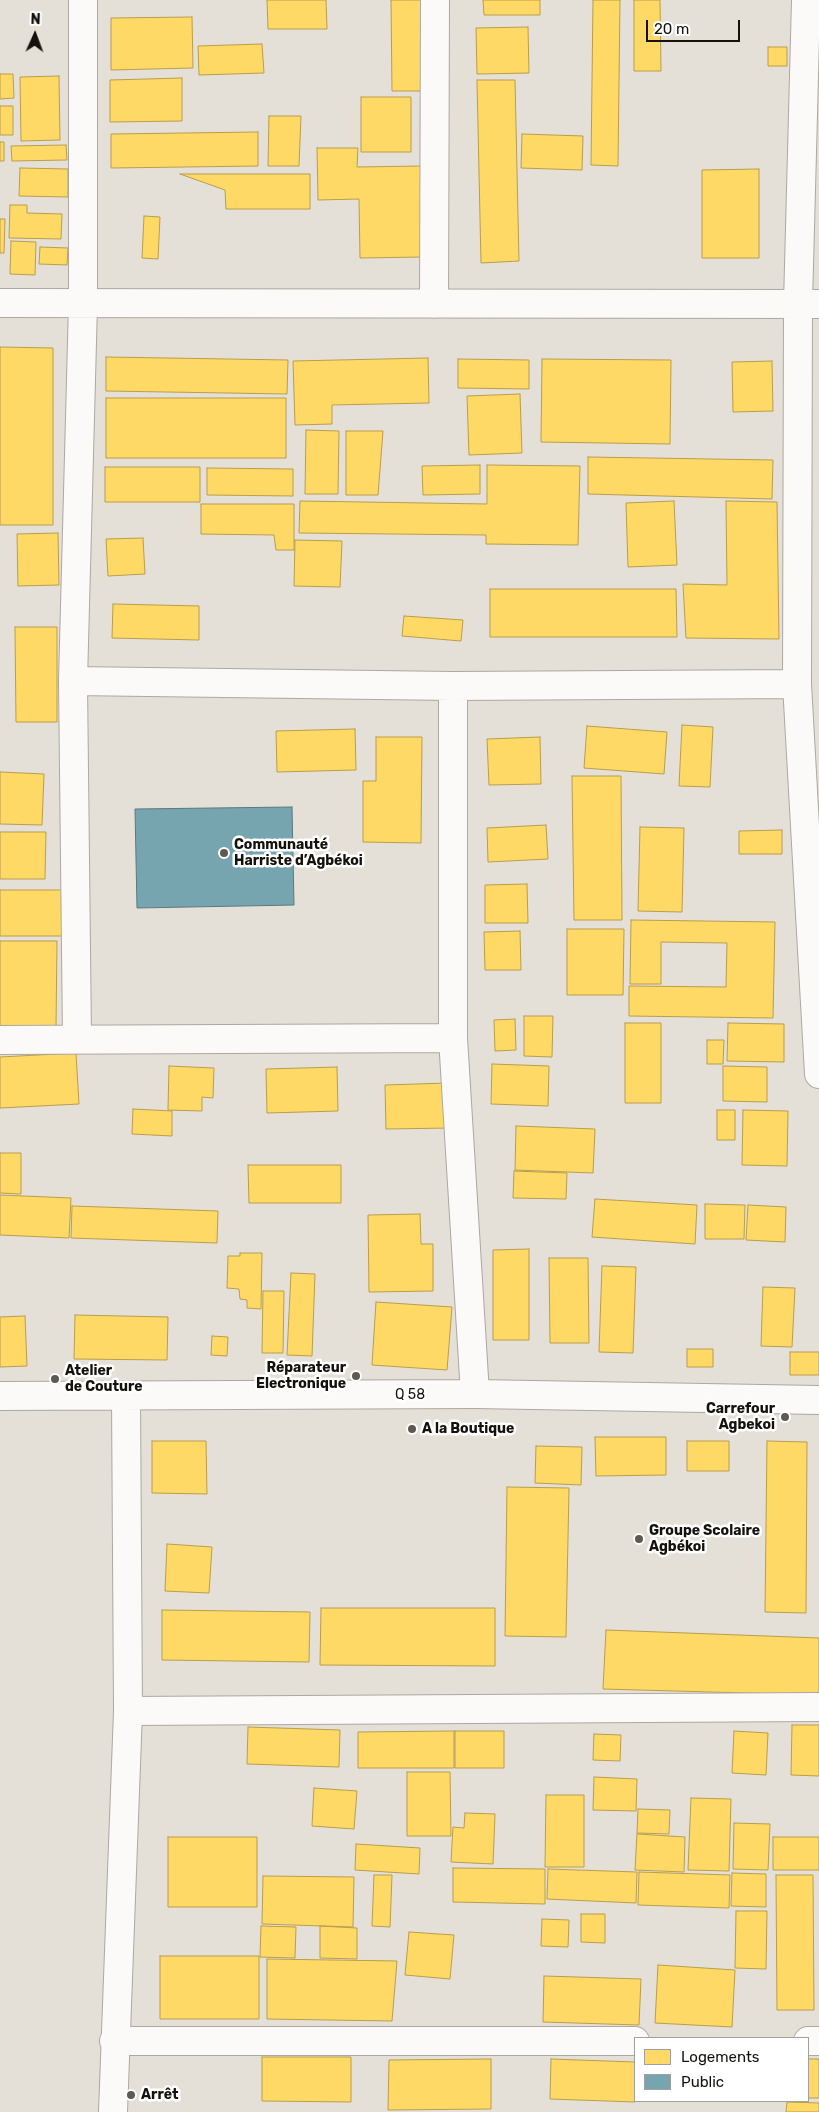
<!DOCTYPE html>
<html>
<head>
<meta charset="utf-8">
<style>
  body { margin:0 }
  #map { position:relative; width:819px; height:2112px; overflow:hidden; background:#e4e0d7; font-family:Rubik,sans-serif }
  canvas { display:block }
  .legend { position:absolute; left:634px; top:2037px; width:175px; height:65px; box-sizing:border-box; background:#fff; border:1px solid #a1a09e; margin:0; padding:6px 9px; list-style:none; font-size:15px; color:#15120d }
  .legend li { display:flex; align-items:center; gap:10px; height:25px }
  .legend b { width:25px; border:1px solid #a1a09e }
  .north { position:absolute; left:10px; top:10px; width:50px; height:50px; -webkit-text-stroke:4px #fff; paint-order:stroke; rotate:2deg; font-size:14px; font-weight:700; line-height:20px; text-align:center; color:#15120d }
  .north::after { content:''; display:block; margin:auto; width:18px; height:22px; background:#15120d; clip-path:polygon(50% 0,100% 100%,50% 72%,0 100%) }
  .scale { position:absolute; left:646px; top:20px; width:94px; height:22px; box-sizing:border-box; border:2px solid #15120d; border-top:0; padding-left:6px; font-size:15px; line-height:18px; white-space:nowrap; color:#15120d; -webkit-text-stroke:4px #fff; paint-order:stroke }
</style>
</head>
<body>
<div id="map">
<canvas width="819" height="2112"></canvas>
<ul class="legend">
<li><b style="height:14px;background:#ffd966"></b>Logements</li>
<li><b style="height:14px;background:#76a5af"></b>Public</li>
</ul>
<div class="north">N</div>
<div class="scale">20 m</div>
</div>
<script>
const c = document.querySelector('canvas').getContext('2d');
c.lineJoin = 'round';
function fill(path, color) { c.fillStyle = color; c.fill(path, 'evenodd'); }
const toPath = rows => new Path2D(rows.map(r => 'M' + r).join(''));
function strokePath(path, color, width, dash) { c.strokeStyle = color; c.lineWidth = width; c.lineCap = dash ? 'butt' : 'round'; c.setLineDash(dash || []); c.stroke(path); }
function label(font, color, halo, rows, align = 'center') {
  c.font = font + ' Rubik,sans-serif'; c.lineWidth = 5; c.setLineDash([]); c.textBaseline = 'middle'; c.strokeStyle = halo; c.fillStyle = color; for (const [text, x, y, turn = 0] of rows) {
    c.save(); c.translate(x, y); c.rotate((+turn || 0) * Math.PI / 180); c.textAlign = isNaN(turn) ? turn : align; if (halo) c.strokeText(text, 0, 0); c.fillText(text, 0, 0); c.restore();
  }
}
const homes = toPath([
  [267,0,326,0,327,29,268,29,267,0],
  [391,0,422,0,422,91,392,91,391,0],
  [483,0,540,0,540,15,484,15,483,0],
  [593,0,620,0,618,166,591,165,593,0],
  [634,0,660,0,661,71,634,71,634,0],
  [192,17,193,68,111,70,111,18,192,17],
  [528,27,529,73,477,74,476,28,528,27],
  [262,44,264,73,199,75,198,46,262,44],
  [768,47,787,47,787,66,768,66,768,47],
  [0,74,13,74,14,98,0,99,0,74],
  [59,76,60,140,21,141,20,77,59,76],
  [182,78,182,121,110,122,110,80,182,78],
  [477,80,515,80,519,261,481,263,477,80],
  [361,97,411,97,411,152,361,152,361,97],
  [0,106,13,106,13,135,0,135,0,106],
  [269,116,301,116,299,166,268,166,269,116],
  [258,132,258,166,111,168,111,134,258,132],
  [522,134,583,136,582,170,521,168,522,134],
  [0,142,4,142,4,161,0,161,0,142],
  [66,145,67,160,12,161,11,146,66,145],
  [317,148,358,148,357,167,421,166,422,257,360,258,359,199,318,200,317,148],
  [20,168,68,169,68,197,19,196,20,168],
  [759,169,759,258,702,258,702,170,759,169],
  [180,174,310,174,310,209,226,209,225,190,180,174],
  [10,205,27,205,27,213,62,214,61,239,9,238,10,205],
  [144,216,160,217,158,259,142,258,144,216],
  [0,219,5,219,4,253,0,253,0,219],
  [11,241,36,242,35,275,10,274,11,241],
  [40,247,68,248,67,265,39,264,40,247],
  [0,347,53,348,53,525,0,525,0,347],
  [106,357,288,360,287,394,106,391,106,357],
  [428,358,429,403,332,405,332,424,295,425,293,361,428,358],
  [458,359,529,360,529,389,458,388,458,359],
  [542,359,671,360,670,444,541,442,542,359],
  [772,361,773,411,733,412,732,362,772,361],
  [520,394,522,453,469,455,467,396,520,394],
  [106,398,286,398,286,458,106,458,106,398],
  [306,430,339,431,338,494,305,494,306,430],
  [346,431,383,431,378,495,346,495,346,431],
  [588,457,773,460,772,499,588,494,588,457],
  [480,465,480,494,423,495,422,466,480,465],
  [487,465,580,466,578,545,486,544,486,535,299,533,300,501,487,504,487,465],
  [105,467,200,467,200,502,105,502,105,467],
  [207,468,293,469,293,496,207,495,207,468],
  [674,501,677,565,628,567,626,503,674,501],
  [726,501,777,502,779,639,686,638,683,584,727,585,726,501],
  [201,504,294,504,294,550,276,550,274,535,201,534,201,504],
  [58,533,59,585,18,586,17,534,58,533],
  [143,538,145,574,108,576,106,539,143,538],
  [295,540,342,541,340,587,294,586,295,540],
  [490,589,676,589,677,637,490,637,490,589],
  [113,604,199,606,199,640,112,638,113,604],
  [404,616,463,620,461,641,402,636,404,616],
  [15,627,57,627,57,722,16,722,15,627],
  [682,725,713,727,710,787,679,786,682,725],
  [587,726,667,732,664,774,584,768,587,726],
  [355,729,356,770,277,772,276,731,355,729],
  [376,737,422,737,421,843,363,842,363,781,376,781,376,737],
  [540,737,541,784,489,785,487,739,540,737],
  [0,772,44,774,42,825,0,824,0,772],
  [572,776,621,776,622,920,574,920,572,776],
  [546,825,548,859,488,862,487,828,546,825],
  [640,827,684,828,682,912,638,911,640,827],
  [782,830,782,854,739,854,739,831,782,830],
  [0,832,46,832,45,879,0,879,0,832],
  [527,884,528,923,485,923,485,885,527,884],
  [0,890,63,890,62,936,0,936,0,890],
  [631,920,775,922,773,1018,629,1016,629,986,726,987,727,943,661,942,661,984,630,984,631,920],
  [567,929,624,929,623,995,567,995,567,929],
  [520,931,521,970,485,970,484,932,520,931],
  [0,941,57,941,56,1026,0,1026,0,941],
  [524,1016,553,1016,552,1057,524,1056,524,1016],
  [515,1019,516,1050,495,1051,494,1020,515,1019],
  [625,1023,661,1023,661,1103,625,1103,625,1023],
  [728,1023,784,1024,784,1062,727,1061,728,1023],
  [707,1040,724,1040,723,1064,707,1064,707,1040],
  [76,1053,79,1104,0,1108,0,1057,76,1053],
  [492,1064,549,1066,548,1106,491,1104,492,1064],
  [169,1066,214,1068,213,1098,202,1097,202,1111,168,1110,169,1066],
  [723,1066,767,1067,767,1102,723,1101,723,1066],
  [337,1067,338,1111,267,1113,266,1069,337,1067],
  [448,1083,450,1128,386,1129,385,1085,448,1083],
  [133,1109,172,1111,172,1136,132,1134,133,1109],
  [717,1110,735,1110,735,1140,717,1140,717,1110],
  [743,1110,788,1111,787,1166,742,1165,743,1110],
  [516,1126,595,1129,593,1173,515,1170,516,1126],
  [0,1153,21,1153,21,1194,0,1193,0,1153],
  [248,1165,341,1165,341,1203,249,1203,248,1165],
  [514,1171,567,1173,566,1199,513,1198,514,1171],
  [0,1195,71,1198,69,1238,0,1235,0,1195],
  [595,1199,697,1205,695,1244,592,1237,595,1199],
  [705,1204,745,1205,744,1239,705,1239,705,1204],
  [748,1205,786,1207,785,1242,746,1240,748,1205],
  [72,1206,218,1211,217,1243,71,1238,72,1206],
  [420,1214,421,1244,433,1244,433,1291,369,1292,368,1215,420,1214],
  [529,1249,529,1340,493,1340,493,1250,529,1249],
  [240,1253,262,1253,261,1309,247,1308,247,1300,240,1299,239,1289,227,1288,228,1256,240,1256,240,1253],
  [549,1258,588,1258,589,1343,550,1343,549,1258],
  [602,1266,636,1267,633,1353,599,1352,602,1266],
  [291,1273,315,1274,312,1356,287,1355,291,1273],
  [763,1287,795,1288,792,1347,761,1346,763,1287],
  [263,1291,284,1291,283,1353,262,1353,263,1291],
  [376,1302,452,1307,447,1370,372,1365,376,1302],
  [75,1315,168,1317,167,1360,74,1359,75,1315],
  [25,1316,27,1366,0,1367,0,1317,25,1316],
  [212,1336,228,1337,227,1356,211,1355,212,1336],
  [687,1349,713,1349,713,1367,687,1367,687,1349],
  [790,1352,819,1352,819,1375,790,1375,790,1352],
  [595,1437,666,1437,666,1475,596,1476,595,1437],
  [152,1441,206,1441,207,1494,152,1493,152,1441],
  [687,1441,729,1441,729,1471,687,1471,687,1441],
  [767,1441,807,1442,806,1613,765,1612,767,1441],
  [536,1446,582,1447,581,1485,535,1483,536,1446],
  [507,1487,569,1488,566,1637,505,1636,507,1487],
  [167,1544,212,1547,209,1593,165,1591,167,1544],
  [321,1608,495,1608,495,1666,320,1665,321,1608],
  [162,1610,310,1612,309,1662,162,1660,162,1610],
  [606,1630,819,1638,819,1695,603,1689,606,1630],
  [792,1725,819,1725,819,1776,791,1775,792,1725],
  [248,1727,340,1730,339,1767,247,1764,248,1727],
  [454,1731,454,1768,358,1768,358,1732,454,1731],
  [455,1731,504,1731,504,1768,455,1768,455,1731],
  [734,1731,768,1733,766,1775,732,1773,734,1731],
  [594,1734,621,1735,620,1761,593,1760,594,1734],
  [407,1772,450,1772,451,1836,407,1836,407,1772],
  [594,1777,637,1779,636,1811,593,1810,594,1777],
  [314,1788,357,1791,354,1829,312,1826,314,1788],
  [546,1795,584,1795,584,1867,545,1867,546,1795],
  [691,1798,731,1799,729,1871,688,1870,691,1798],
  [638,1809,670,1810,669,1834,637,1833,638,1809],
  [465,1813,495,1814,493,1864,451,1862,453,1827,464,1828,465,1813],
  [734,1823,770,1824,768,1870,733,1869,734,1823],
  [637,1834,685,1837,684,1872,635,1870,637,1834],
  [168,1837,257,1837,257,1907,168,1907,168,1837],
  [773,1837,819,1837,819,1870,773,1870,773,1837],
  [356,1844,420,1848,419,1874,355,1870,356,1844],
  [453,1868,545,1869,545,1904,453,1902,453,1868],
  [548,1869,637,1872,636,1903,547,1899,548,1869],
  [639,1872,730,1875,729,1908,638,1905,639,1872],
  [732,1873,766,1874,766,1907,731,1906,732,1873],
  [374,1875,392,1875,390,1927,372,1926,374,1875],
  [776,1875,813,1875,814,2010,777,2010,776,1875],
  [263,1876,354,1877,353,1927,262,1924,263,1876],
  [736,1911,767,1911,766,1969,735,1968,736,1911],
  [581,1914,605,1914,605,1943,581,1942,581,1914],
  [542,1919,569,1920,568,1947,541,1946,542,1919],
  [261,1926,296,1927,295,1958,260,1957,261,1926],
  [320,1926,357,1928,357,1959,320,1958,320,1926],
  [409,1932,454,1935,450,1979,405,1975,409,1932],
  [160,1956,259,1956,259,2019,160,2019,160,1956],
  [267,1959,397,1961,392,2021,267,2019,267,1959],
  [658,1965,735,1970,732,2027,655,2023,658,1965],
  [544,1976,641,1979,639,2025,543,2022,544,1976],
  [262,2057,351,2057,351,2102,262,2101,262,2057],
  [491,2059,491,2109,388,2110,389,2060,491,2059],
  [551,2059,635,2062,635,2102,550,2099,551,2059],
  [808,2059,819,2059,819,2098,808,2098,808,2059],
  [787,2102,819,2103,819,2112,786,2112,787,2102]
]);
const public = toPath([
  [292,807,294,905,137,908,135,809,292,807]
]);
const minor = toPath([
  [806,0,798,304,797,684,819,1074],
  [0,303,819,304],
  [434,304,435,0],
  [73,681,453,686,797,684],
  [453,686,453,1038,475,1394],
  [77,1039,73,681,83,304,83,0],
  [0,1040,453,1038],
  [0,1396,475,1394,819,1400],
  [128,1711,819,1707],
  [114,2041,635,2041],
  [808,2041,819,2041],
  [113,2112,128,1711,126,1397]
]);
const markers = [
  [224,853,5,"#5d5a54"],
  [356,1376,5,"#5d5a54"],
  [55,1379,5,"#5d5a54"],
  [785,1417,5,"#5d5a54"],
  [412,1429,5,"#5d5a54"],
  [639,1539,5,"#5d5a54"],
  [131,2095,5,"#5d5a54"]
];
const poiNames = [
  ["Communauté",234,845],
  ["Harriste d’Agbékoi",234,861],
  ["Réparateur",346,1368,"right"],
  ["Electronique",346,1384,"right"],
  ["Atelier",65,1371],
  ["de Couture",65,1387],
  ["Carrefour",775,1409,"right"],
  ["Agbekoi",775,1425,"right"],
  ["A la Boutique",422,1429],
  ["Groupe Scolaire",649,1531],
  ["Agbékoi",649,1547],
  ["Arrêt",141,2095]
];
const streetNames = [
  ["Q 58",410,1395]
];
fill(homes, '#ffd966');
strokePath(homes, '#b99d4b', 1);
fill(public, '#76a5af');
strokePath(public, '#59797e', 1);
strokePath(minor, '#aca8a2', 30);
strokePath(minor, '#fbfaf9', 28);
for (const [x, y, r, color] of markers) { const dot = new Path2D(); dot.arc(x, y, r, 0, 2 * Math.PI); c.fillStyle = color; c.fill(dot); strokePath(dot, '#fff', 2); }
label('bold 14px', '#15120d', '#fff', poiNames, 'left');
label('14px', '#15120d', '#fff', streetNames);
</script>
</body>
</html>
